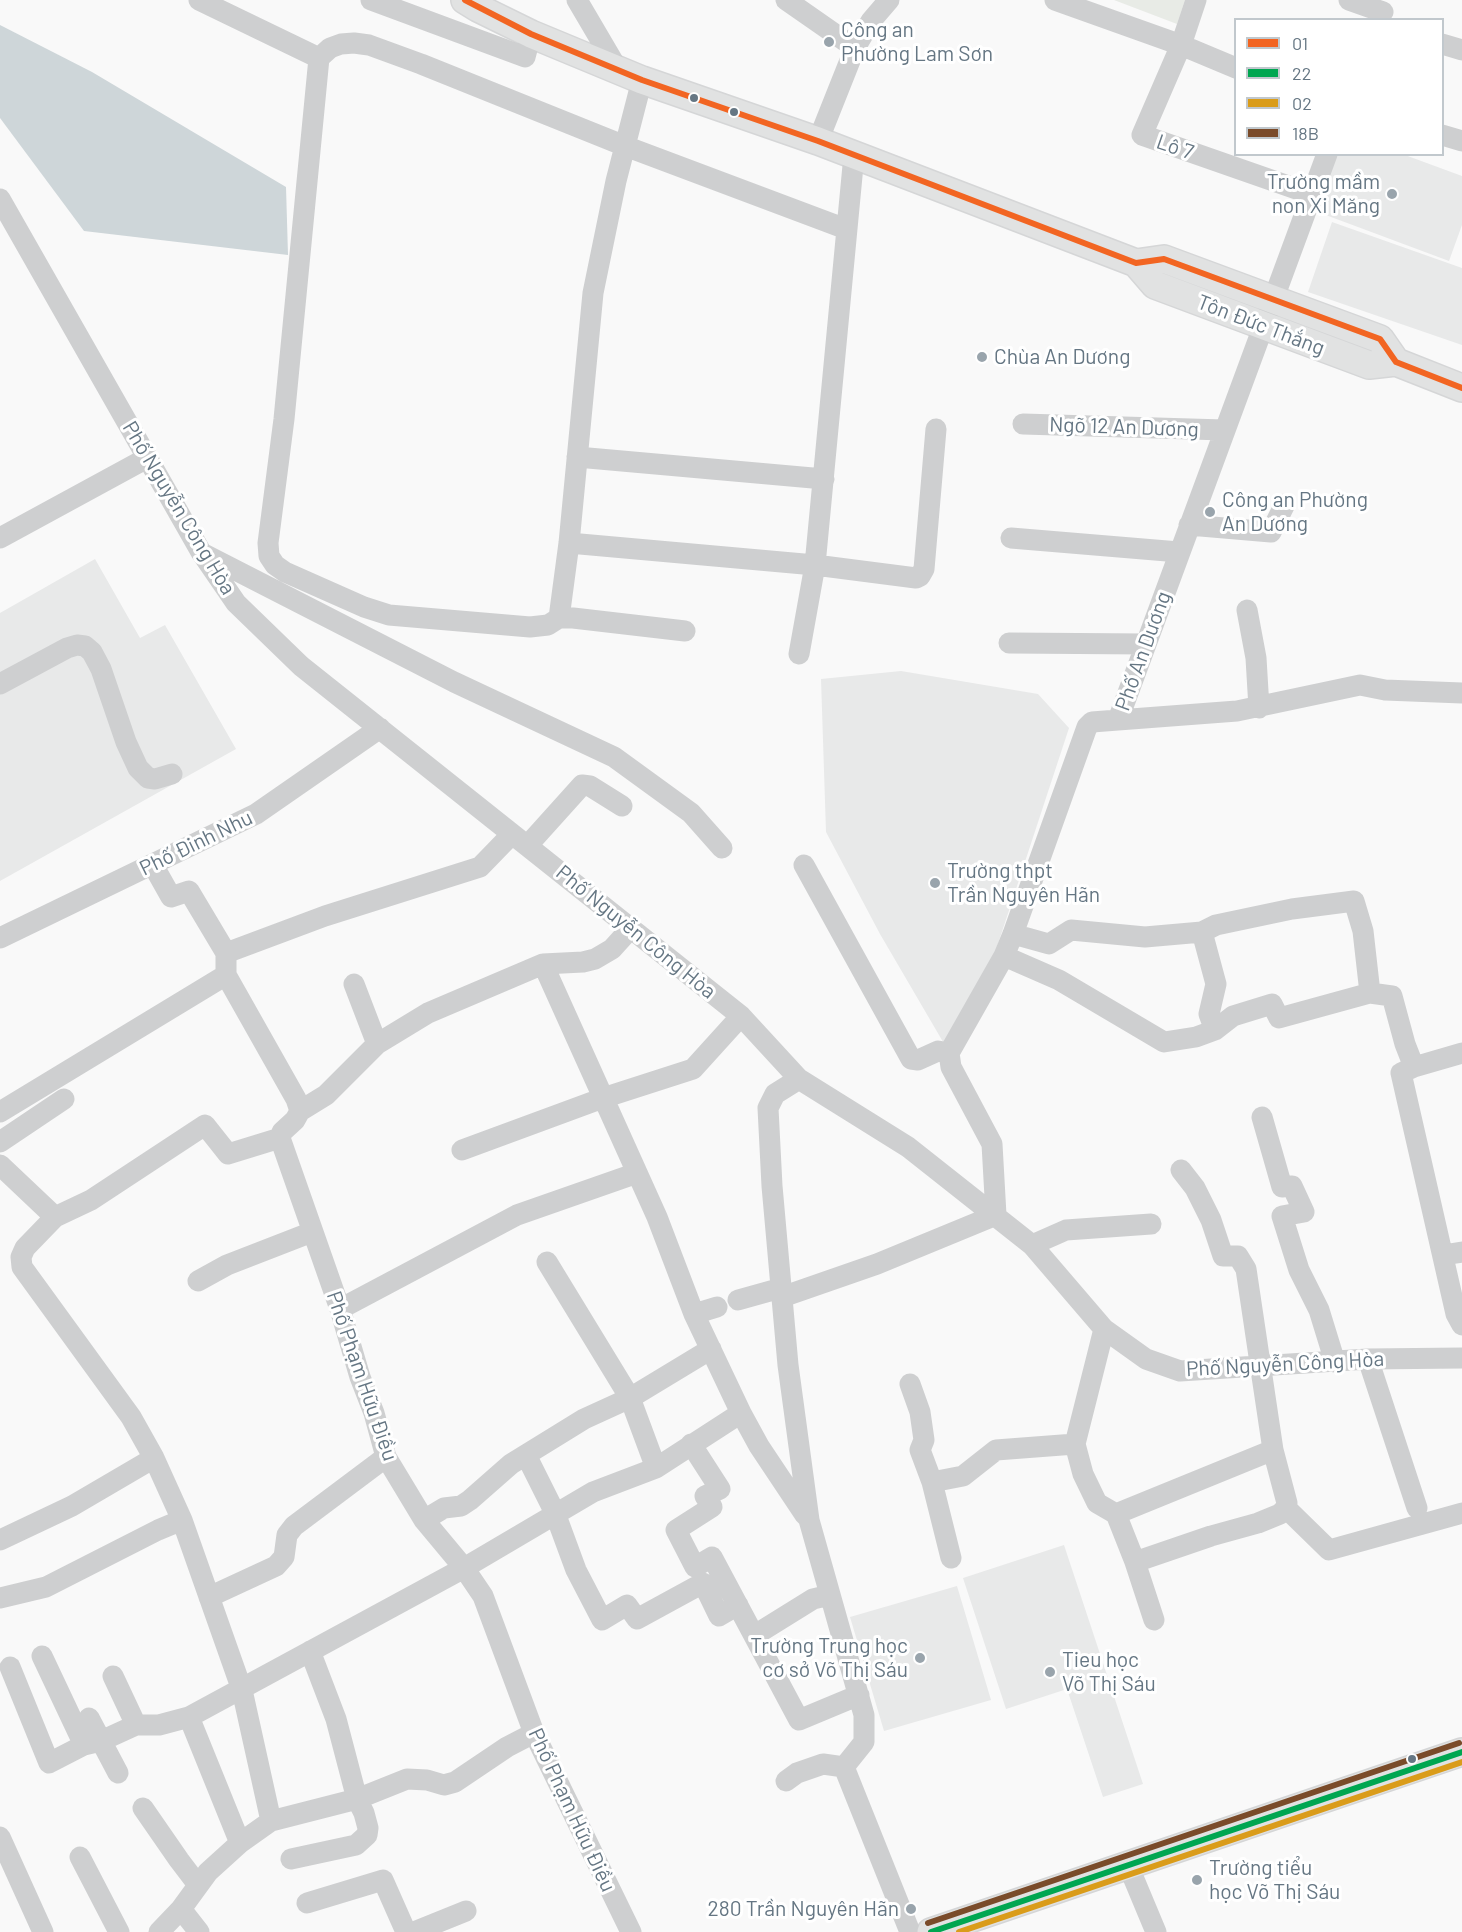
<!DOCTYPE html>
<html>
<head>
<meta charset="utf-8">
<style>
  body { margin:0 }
  #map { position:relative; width:1462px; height:1932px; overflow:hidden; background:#f9f9f9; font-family:Barlow,sans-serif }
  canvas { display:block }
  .legend { position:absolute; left:1234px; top:18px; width:210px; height:138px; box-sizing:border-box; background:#fff; border:2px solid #c1c8cd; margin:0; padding:8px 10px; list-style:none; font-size:18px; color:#657683 }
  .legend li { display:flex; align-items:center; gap:12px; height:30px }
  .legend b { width:30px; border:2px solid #c1c8cd }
</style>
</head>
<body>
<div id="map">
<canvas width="1462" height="1932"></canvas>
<ul class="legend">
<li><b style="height:8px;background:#f26522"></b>01</li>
<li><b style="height:8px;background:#00a651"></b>22</li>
<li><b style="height:8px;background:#da9c1a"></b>02</li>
<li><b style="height:8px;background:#7a4b2a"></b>18B</li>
</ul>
</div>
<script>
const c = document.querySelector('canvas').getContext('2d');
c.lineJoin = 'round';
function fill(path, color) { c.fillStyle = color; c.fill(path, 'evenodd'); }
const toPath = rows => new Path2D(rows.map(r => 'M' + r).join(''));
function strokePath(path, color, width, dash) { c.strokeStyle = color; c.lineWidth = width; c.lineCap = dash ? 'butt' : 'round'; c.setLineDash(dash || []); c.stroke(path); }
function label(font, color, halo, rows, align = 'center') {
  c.font = font + ' Barlow,sans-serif'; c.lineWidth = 6; c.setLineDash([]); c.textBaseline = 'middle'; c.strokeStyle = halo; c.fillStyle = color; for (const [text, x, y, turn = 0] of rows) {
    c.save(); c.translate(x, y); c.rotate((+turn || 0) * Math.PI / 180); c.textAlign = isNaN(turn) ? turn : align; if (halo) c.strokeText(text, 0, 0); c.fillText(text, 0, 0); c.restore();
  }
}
const built = toPath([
  [1336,155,1405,155,1462,176,1462,225,1449,261,1315,211],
  [1332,222,1462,268,1462,345,1308,292],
  [95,559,140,638,165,625,236,749,0,881,0,613],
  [901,671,1038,694,1069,728,991,965,946,1047,880,934,826,832,821,679],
  [1064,1545,1143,1784,1103,1797,1067,1689,1006,1709,963,1578],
  [957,1586,991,1700,884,1731,850,1617]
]);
const green = toPath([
  [1114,0,1185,0,1177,24]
]);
const water = toPath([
  [0,25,92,72,286,187,288,255,84,231,0,118]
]);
const minor = toPath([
  [199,0,319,58,330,48,341,44,354,43,369,45,421,64,625,146,846,229],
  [371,0,525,57,531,34],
  [577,0,617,68],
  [786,0,855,48],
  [1055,0,1181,45,1236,68],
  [1196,0,1181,45,1142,135,1311,194],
  [1349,0,1383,12],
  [1442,44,1462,50],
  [319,58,284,419,268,543,269,556,275,565,285,572,364,607,389,615,530,627,548,625,559,618,573,618,685,631],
  [1442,135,1462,141],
  [818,141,855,48,871,21,889,0],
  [0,199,201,552,236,603,301,666,741,1016,799,1079,908,1147,1032,1245,1104,1329,1146,1359,1180,1371,1368,1359,1462,1358],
  [1023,424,1224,430],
  [577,457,824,479],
  [1189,525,1271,532,1285,504],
  [0,538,147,458],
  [1011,538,1179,552],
  [569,543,815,565,916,578,920,576,924,569,936,429],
  [204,554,454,682,614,757,691,813,722,848],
  [1247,610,1256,658,1259,708],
  [559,618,569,543,593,293,616,181,642,80],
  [1009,643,1146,644],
  [799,654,815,565,854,155],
  [0,684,67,648,77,645,85,646,92,652,101,669,126,742,138,768,148,778,155,779,172,774],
  [1118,720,1237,711,1360,685,1385,690,1462,693],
  [528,845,582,785,590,786,622,806],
  [153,865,171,897,189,891,226,953],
  [804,865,911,1059,918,1060,938,1051,949,1053],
  [631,928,612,949,595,959,583,962,543,964,657,1217,694,1314,741,1413,759,1446,805,1515],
  [1013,934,1049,944,1071,930,1145,937,1202,932],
  [0,938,256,814,380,728],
  [1004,956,1059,980,1164,1042,1196,1037,1215,1030,1233,1016,1272,1004,1279,1018,1370,993,1392,996,1405,1044,1414,1067],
  [543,964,428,1013,377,1044,326,1095,300,1111,295,1120,282,1132,280,1138,340,1309,360,1377,374,1413,386,1457,424,1520,464,1568,483,1596,534,1733,631,1932],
  [226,975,296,1099,300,1111],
  [354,984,377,1044],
  [1215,1030,1209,1014,1216,984,1202,932,1216,925,1292,909,1354,901,1363,931,1370,993],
  [1462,1053,1414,1067,1401,1073,1456,1314,1462,1325],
  [799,1079,775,1094,768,1108,772,1186,788,1365,809,1520,864,1715,864,1742,844,1767,910,1932],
  [0,1112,226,975,226,953,325,916,480,867,512,834],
  [1262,1117,1282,1187,1292,1186,1304,1212,1282,1216,1299,1270,1319,1310,1335,1362],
  [0,1142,64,1099],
  [462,1150,603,1098,693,1069,741,1016],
  [0,1165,55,1217],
  [1032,1245,1066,1230,1151,1224],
  [1443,1255,1462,1252],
  [547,1262,630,1398,656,1468],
  [198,1281,227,1265,312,1232],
  [782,1297,877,1264,996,1215,992,1144,951,1067,949,1053,1004,956,1013,934,1087,727,1092,722,1118,720,1327,154],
  [738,1300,781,1288],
  [340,1309,517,1215,637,1173],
  [694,1314,717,1307],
  [1368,1359,1417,1508],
  [910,1384,920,1412,924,1440,920,1450,932,1482,951,1558],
  [691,1444,720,1489,705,1496,712,1507,676,1530,695,1567,712,1557,799,1720,859,1695],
  [1075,1444,1083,1474,1097,1503,1116,1514,1135,1562,1154,1620],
  [526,1455,555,1513,576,1570,602,1620,627,1605,637,1619,703,1583,719,1616,738,1605],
  [932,1482,963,1476,996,1450,1075,1444,1104,1329],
  [1286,1508,1329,1550,1462,1513],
  [1116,1514,1273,1450],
  [424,1520,444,1508,461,1506,470,1500,511,1464,584,1419,630,1398,711,1349],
  [0,1540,72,1506,154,1458],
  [1135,1562,1211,1536,1258,1523,1280,1514,1286,1508,1287,1503,1273,1450,1246,1269,1238,1256,1223,1256,1211,1220,1195,1188,1181,1170],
  [209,1597,276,1566,284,1557,287,1535,294,1526,386,1457],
  [0,1598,46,1587,158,1530,182,1520],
  [755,1635,813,1599,830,1595],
  [42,1656,84,1745],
  [10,1667,49,1763,84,1745,101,1741,136,1725,159,1725,189,1717,464,1568,593,1492,656,1468,741,1413],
  [113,1676,136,1725],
  [189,1717,240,1843],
  [89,1718,118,1773],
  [786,1781,797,1773,823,1764,844,1767],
  [143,1808,179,1860,198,1885],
  [271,1821,242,1690,182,1520,154,1458,131,1417,22,1267,21,1257,25,1248,55,1217,91,1200,205,1125,228,1154,280,1138],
  [0,1837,43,1932],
  [80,1857,119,1932],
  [291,1859,356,1845,367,1835,368,1828,364,1813,357,1799,336,1719,310,1651],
  [1128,1865,1156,1932],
  [307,1903,383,1880,406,1932],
  [181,1909,199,1932],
  [159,1932,181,1909,208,1872,240,1843,271,1821,357,1799,407,1779,427,1780,444,1785,455,1782,507,1747,534,1733],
  [414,1932,466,1911]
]);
const major = toPath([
  [465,0,478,8,531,34,642,80,818,141,1136,263,1155,285,1369,365,1396,362,1462,388],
  [1136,263,1164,259,1380,339,1396,362],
  [931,1932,1462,1752]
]);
const bus1 = toPath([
  [465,0,531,34,642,80,818,141,1136,263,1164,259,1380,339,1396,362,1462,388]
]);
const bus2 = toPath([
  [931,1932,1462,1752]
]);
const bus3 = toPath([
  [959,1932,1462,1762]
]);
const bus4 = toPath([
  [928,1923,1459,1743]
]);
const markers = [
  [829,42,6,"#99a4ac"],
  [694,98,5,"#657683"],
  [734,112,5,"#657683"],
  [1392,194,6,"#99a4ac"],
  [982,357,6,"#99a4ac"],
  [1210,512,6,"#99a4ac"],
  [935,883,6,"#99a4ac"],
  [920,1658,6,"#99a4ac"],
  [1050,1672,6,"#99a4ac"],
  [1412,1759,5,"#657683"],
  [1197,1880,6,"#99a4ac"],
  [911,1909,6,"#99a4ac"]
];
const poiNames = [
  ["Công an",841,30],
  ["Phường Lam Sơn",841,54],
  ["Trường mầm",1380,182,"right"],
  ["non Xi Măng",1380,206,"right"],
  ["Chùa An Dương",994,357],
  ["Công an Phường",1222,500],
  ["An Dương",1222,524],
  ["Trường thpt",947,871],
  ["Trần Nguyên Hãn",947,895],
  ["Trường Trung học",908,1646,"right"],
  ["cơ sở Võ Thị Sáu",908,1670,"right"],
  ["Tieu học",1062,1660],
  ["Võ Thị Sáu",1062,1684],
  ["Trường tiểu",1209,1868],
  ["học Võ Thị Sáu",1209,1892],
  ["280 Trần Nguyên Hãn",899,1909,"right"]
];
const streetNames = [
  ["Lô 7",1175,147,19],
  ["Tôn Đức Thắng",1261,325,21],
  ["Ngõ 12 An Dương",1124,427,2],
  ["Phố Nguyễn Công Hòa",179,508,59],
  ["Phố An Dương",1143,651,-70],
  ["Phố Đinh Nhu",196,843,-26],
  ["Phố Nguyễn Công Hòa",636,932,39],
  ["Phố Nguyễn Công Hòa",1285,1364,-3],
  ["Phố Phạm Hữu Điều",362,1376,71],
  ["Phố Phạm Hữu Điều",572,1810,65]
];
fill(built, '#e8e9e9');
fill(green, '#e8ebe6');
fill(water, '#ced6d9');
strokePath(major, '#d5d6d7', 30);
strokePath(minor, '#cecfd0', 21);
strokePath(major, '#e1e2e2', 27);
strokePath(bus1, '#f26522', 6);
strokePath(bus2, '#00a651', 6);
strokePath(bus3, '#da9c1a', 6);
strokePath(bus4, '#7a4b2a', 6);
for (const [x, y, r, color] of markers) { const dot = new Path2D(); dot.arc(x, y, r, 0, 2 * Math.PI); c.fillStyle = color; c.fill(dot); strokePath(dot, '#fff', 2); }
label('21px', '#657683', '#fff', poiNames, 'left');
label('21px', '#657683', '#fff', streetNames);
</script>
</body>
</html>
